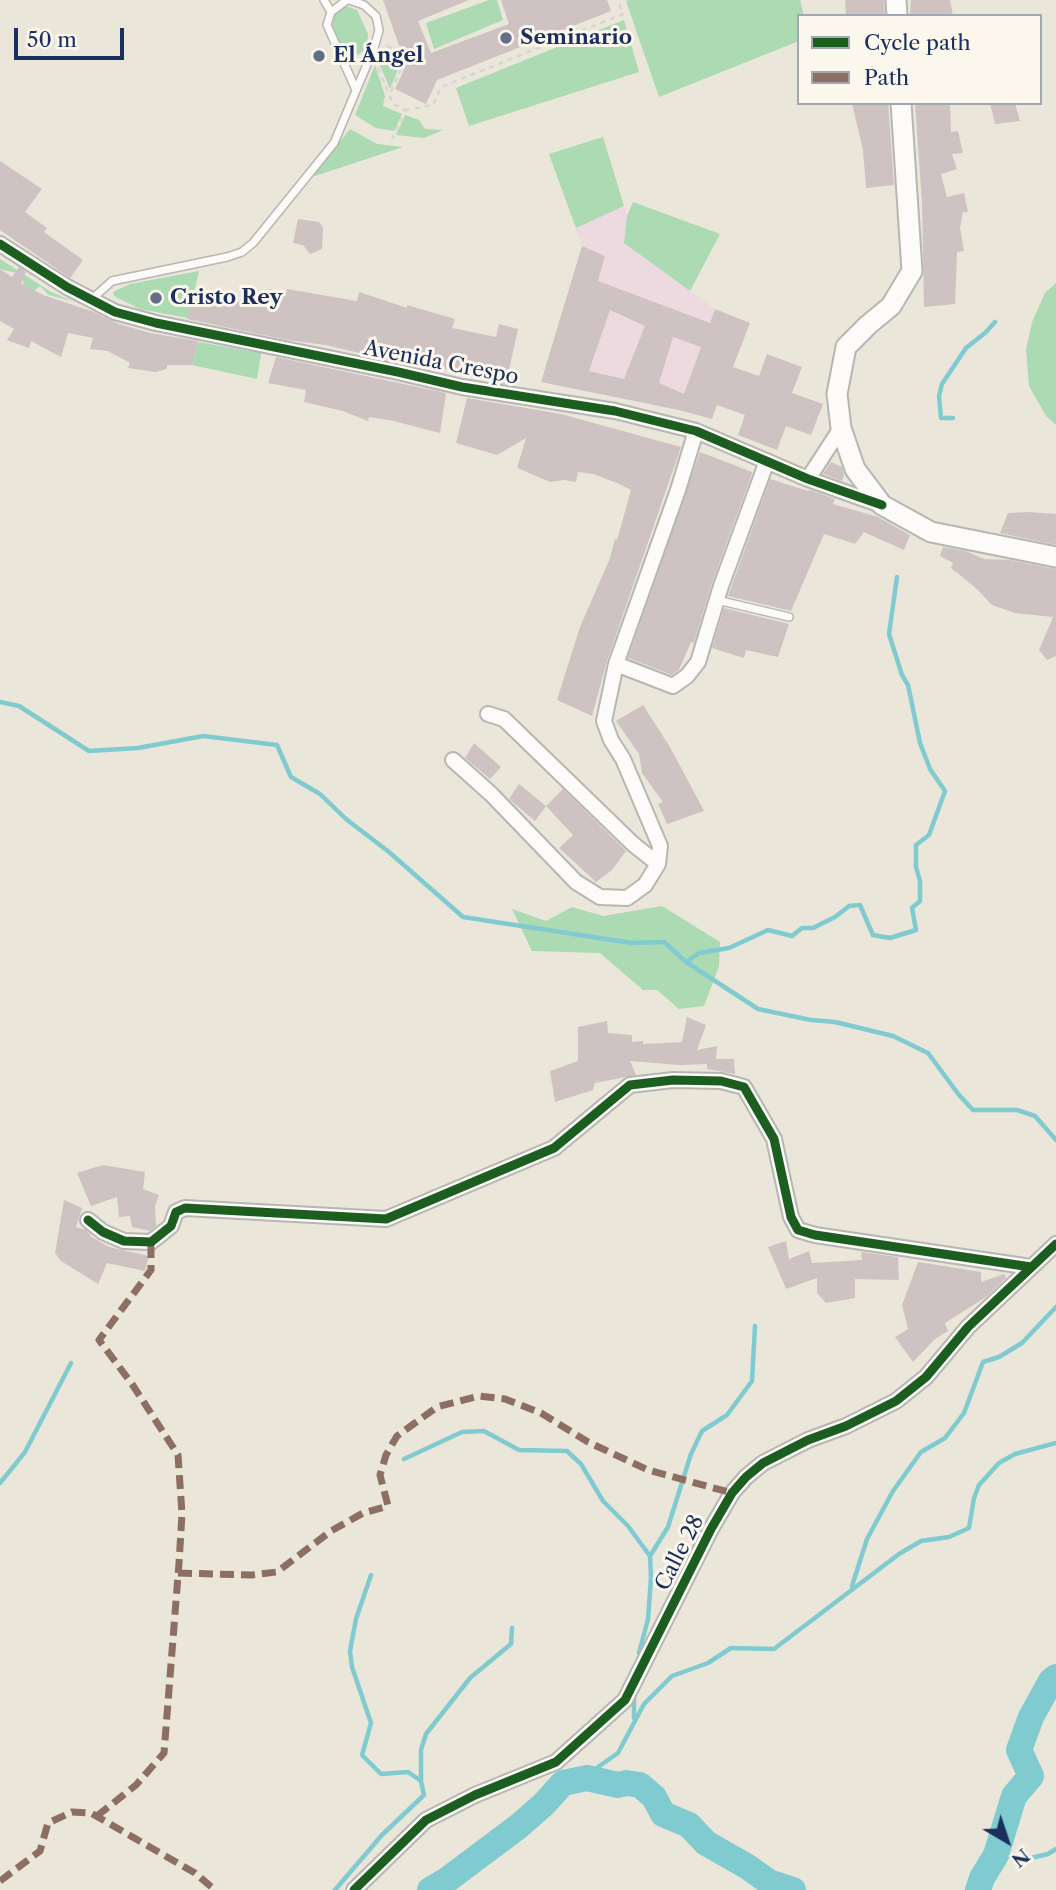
<!DOCTYPE html>
<html>
<head>
<meta charset="utf-8">
<style>
  body { margin:0 }
  #map { position:relative; width:1056px; height:1890px; overflow:hidden; background:#eae6d9; font-family:"Libre Caslon Text",serif }
  canvas { display:block }
  .legend { position:absolute; left:797px; top:14px; width:245px; height:91px; box-sizing:border-box; background:#fbf7ec; border:2px solid #a1a7b3; margin:0; padding:9px 12px; list-style:none; font-size:21px; color:#1b2f5e }
  .legend li { display:flex; align-items:center; gap:14px; height:35px }
  .legend b { width:35px; border:2px solid #a1a7b3 }
  .north { position:absolute; left:972px; top:1806px; width:70px; height:70px; -webkit-text-stroke:5px #fbf7ec; paint-order:stroke; rotate:141deg; font-size:19px; font-weight:700; line-height:28px; text-align:center; color:#1b2f5e }
  .north::after { content:''; display:block; margin:auto; width:24px; height:32px; background:#1b2f5e; clip-path:polygon(50% 0,100% 100%,50% 72%,0 100%) }
  .scale { position:absolute; left:14px; top:28px; width:110px; height:32px; box-sizing:border-box; border:4px solid #1b2f5e; border-top:0; padding-left:9px; font-size:21px; line-height:24px; white-space:nowrap; color:#1b2f5e; -webkit-text-stroke:5px #fbf7ec; paint-order:stroke }
</style>
</head>
<body>
<div id="map">
<canvas width="1056" height="1890"></canvas>
<ul class="legend">
<li><b style="height:9px;background:#1b5e20"></b>Cycle path</li>
<li><b style="height:9px;background:#8d6e63"></b>Path</li>
</ul>
<div class="north">N</div>
<div class="scale">50 m</div>
</div>
<script>
const c = document.querySelector('canvas').getContext('2d');
c.lineJoin = 'round';
function fill(path, color) { c.fillStyle = color; c.fill(path, 'evenodd'); }
const toPath = rows => new Path2D(rows.map(r => 'M' + r).join(''));
function strokePath(path, color, width, dash) { c.strokeStyle = color; c.lineWidth = width; c.lineCap = dash ? 'butt' : 'round'; c.setLineDash(dash || []); c.stroke(path); }
function label(font, color, halo, rows, align = 'center') {
  c.font = font + ' "Libre Caslon Text",serif'; c.lineWidth = 6; c.setLineDash([]); c.textBaseline = 'middle'; c.strokeStyle = halo; c.fillStyle = color; for (const [text, x, y, turn = 0] of rows) {
    c.save(); c.translate(x, y); c.rotate((+turn || 0) * Math.PI / 180); c.textAlign = isNaN(turn) ? turn : align; if (halo) c.strokeText(text, 0, 0); c.fillText(text, 0, 0); c.restore();
  }
}
const built = toPath([
  [603,137,627,216,624,243,715,309,679,410,565,387,605,256,582,246,549,154]
]);
const green = toPath([
  [489,0,497,0,503,20,434,49,426,23],
  [629,0,800,0,804,16,799,16,799,41,659,97,626,1],
  [346,6,357,10,368,34,367,48,358,55,345,53,340,47,332,29,334,15],
  [624,20,639,72,469,126,456,88],
  [381,52,386,58,394,56,398,69,390,89,376,56],
  [375,65,385,96,383,106,402,114,394,131,376,128,355,115],
  [405,115,419,120,425,129,443,130,424,138,396,135],
  [350,129,377,144,403,147,312,177],
  [603,137,624,206,576,228,549,154],
  [633,202,720,234,690,291,624,243,627,216],
  [0,259,51,292,75,302,49,295,40,286,34,291,24,285,21,274,0,269],
  [199,271,188,318,140,309,114,296,113,292,130,284],
  [1056,283,1056,425,1046,416,1029,386,1026,349,1032,322,1045,293],
  [198,342,261,353,257,379,192,365],
  [662,906,720,942,719,966,704,1006,679,1009,657,990,643,990,600,953,532,951,512,909,546,921,572,907,603,916]
]);
const stream = toPath([
  [953,418,941,418,939,396,942,384,966,348,985,333,995,322],
  [0,702,19,706,89,751,138,748,203,736,277,745,291,777,320,794,346,819,389,852,463,917,632,943,664,942,686,962,699,953,729,948,768,930,792,936,802,928,813,928,835,917,849,906,860,905,873,935,890,938,916,930,912,908,920,901,920,881,916,867,916,845,929,835,945,791,930,769,920,743,908,685,902,675,889,634,897,577],
  [686,962,758,1009,811,1020,835,1022,893,1036,928,1053,959,1095,973,1110,1017,1110,1035,1116,1056,1140],
  [404,1459,462,1432,484,1431,519,1450,567,1451,581,1464,603,1501,628,1526,650,1556,651,1578,648,1619,639,1653],
  [0,1483,25,1452,71,1363],
  [650,1556,668,1527,691,1454,702,1431,727,1415,752,1381,755,1326],
  [852,1586,867,1539,893,1491,921,1452,945,1438,964,1413,983,1362,999,1357,1022,1343,1056,1307],
  [634,1718,634,1698],
  [581,1779,618,1753,644,1704,672,1676,708,1663,731,1648,774,1649,899,1554,921,1541,949,1537,969,1528,974,1498,979,1485,999,1463,1015,1454,1056,1443],
  [421,1781,421,1750,426,1734,470,1678,511,1644,512,1628],
  [996,1855,1031,1858,1048,1854,1056,1849],
  [335,1890,382,1835,424,1795,421,1781,408,1772,381,1774,362,1755,371,1723,352,1667,350,1651,356,1619,371,1575]
]);
const river = toPath([
  [430,1890,447,1880,519,1826,544,1804,563,1783,587,1778,618,1785,626,1783,640,1785,654,1797,663,1814,689,1825,706,1843,748,1867,769,1882,793,1890],
  [978,1890,982,1878,996,1855,1014,1796,1031,1776,1019,1750,1031,1717,1051,1681,1056,1677]
]);
const building = toPath([
  [383,0,469,0,418,21,431,53,509,24,501,0,607,0,611,11,437,80,426,104,395,89,406,65],
  [845,0,884,0,885,16,846,16],
  [911,0,950,0,953,16,910,16],
  [852,103,888,103,894,185,866,188,863,150],
  [915,103,950,103,951,132,958,131,963,153,952,154,957,169,941,174,947,197,964,193,968,212,963,212,960,228,964,251,957,252,955,304,924,307,922,203],
  [990,103,1015,103,1020,121,995,124],
  [0,161,42,189,25,212,47,228,44,232,83,260,70,278,0,230],
  [298,219,319,222,323,228,322,249,310,254,303,245,293,243],
  [582,246,605,256,598,281,710,323,715,309,750,323,733,367,759,376,767,354,802,367,792,393,823,404,811,435,786,426,777,450,738,435,745,415,717,405,712,419,679,410,541,382],
  [610,310,645,326,624,379,589,371],
  [673,337,701,347,684,394,659,383],
  [19,267,26,272,21,283,43,295,94,312,119,324,150,333,198,341,192,365,167,365,167,369,155,372,128,368,130,363,108,351,90,349,93,338,68,333,61,357,31,341,29,348,7,340,14,329,0,321,0,269,12,277],
  [269,289,286,293,287,289,357,301,359,292,407,308,407,305,455,319,452,328,496,337,499,324,518,329,507,379,505,384,486,381,487,375,409,365,326,345,287,340,187,319,193,295,232,306,234,301,266,304],
  [276,357,446,393,440,433,394,421,369,417,368,421,343,411,304,402,306,390,268,383],
  [467,398,561,414,681,447,607,661,592,716,557,700,580,627,610,558,615,539,617,540,631,490,617,483,593,474,578,472,576,482,564,480,550,482,517,468,526,438,497,455,456,443],
  [700,452,752,472,752,474,712,583,694,643,691,642,679,670,672,675,628,658],
  [831,462,842,467,844,475,842,481,823,474],
  [770,479,808,491,810,490,835,499,833,504,878,517,910,535,904,550,864,532,855,544,824,534,791,611,728,596],
  [1028,512,1056,514,1056,545,1000,533,1008,513],
  [943,547,966,551,984,559,1010,560,1056,569,1056,656,1047,660,1039,650,1053,617,1015,613,992,605,976,588,951,568,953,563,940,556],
  [724,608,789,624,778,657,746,650,744,658,712,648],
  [643,705,670,747,704,811,667,824,658,804,663,802,642,773,639,754,616,721],
  [474,743,501,767,490,779,465,758],
  [519,784,546,806,535,821,509,799],
  [563,789,626,851,612,870,596,882,559,848,573,835,546,806],
  [687,1017,706,1025,697,1050,717,1046,716,1059,734,1059,735,1074,707,1069,707,1064,680,1065,630,1061,636,1075,595,1083,593,1090,555,1102,550,1071,578,1061,578,1027,607,1021,608,1033,632,1035,632,1042,643,1041,643,1044,682,1042],
  [103,1165,145,1172,143,1189,159,1195,155,1206,156,1226,150,1231,132,1227,130,1216,119,1217,117,1197,91,1206,77,1173],
  [64,1200,82,1208,76,1227,86,1230,91,1235,90,1236,109,1247,149,1256,145,1271,107,1263,98,1284,61,1261,55,1253],
  [786,1241,789,1259,809,1251,812,1263,862,1260,861,1252,898,1257,899,1280,855,1279,855,1298,826,1303,817,1293,817,1278,786,1289,768,1247],
  [918,1262,981,1272,981,1282,1004,1274,1006,1278,986,1297,945,1323,948,1331,935,1339,913,1362,895,1337,908,1329,902,1305]
]);
const path = toPath([
  [387,46,398,52,402,66,389,96],
  [378,68,393,104,405,110,392,139],
  [405,110,433,105,441,87,623,14,618,0]
]);
const service = toPath([
  [324,0,331,12,347,0],
  [331,12,327,25,356,90],
  [92,299,112,281,227,257,242,252,253,243,334,143,374,48,379,30,376,16,364,5,349,0],
  [717,600,789,617]
]);
const minor = toPath([
  [0,244,67,287,115,312,156,323,398,372,462,387,615,411,696,431,808,479,881,505],
  [808,479,841,428],
  [616,664,673,686,687,676,698,662,721,586,767,461],
  [488,714,504,719,633,844,658,864],
  [453,760,491,794,576,882,600,897,627,898,645,885,658,864,660,846,623,759,611,740,604,721,616,664,678,490,696,431],
  [88,1220,103,1232,124,1241,151,1242,171,1226,176,1212,185,1208,386,1219,554,1148,630,1085,673,1080,721,1081,744,1087,774,1139,791,1217,798,1230,815,1235,1031,1267],
  [354,1890,426,1820,475,1795,556,1762,625,1700,711,1529,732,1493,746,1477,763,1463,808,1440,846,1426,896,1401,926,1377,968,1327,1056,1244]
]);
const secondary = toPath([
  [896,0,897,16],
  [901,103,912,271,891,306,868,325,846,347,837,394,841,428,855,469,882,505,931,532,1056,557]
]);
const quiet = toPath([
  [178,1573,252,1575,277,1572,331,1531,363,1513,388,1506,380,1475,386,1455,397,1436,437,1407,479,1396,505,1399,541,1413,588,1442,648,1470,732,1493],
  [97,1816,136,1785,164,1753,179,1563,182,1514,178,1455,132,1384,99,1340,151,1270,151,1242],
  [0,1881,40,1851,48,1823,72,1812,91,1813,195,1873,215,1890]
]);
const cycleway = toPath([
  [0,244,67,287,115,312,156,323,398,372,462,387,615,411,696,431,808,479,882,505],
  [88,1220,103,1232,124,1241,151,1242,171,1226,176,1212,185,1208,386,1219,554,1148,630,1085,673,1080,721,1081,744,1087,774,1139,791,1217,798,1230,815,1235,1031,1267],
  [354,1890,426,1820,475,1795,556,1762,625,1700,711,1529,732,1493,746,1477,763,1463,808,1440,846,1426,896,1401,926,1377,968,1327,1056,1244]
]);
const markers = [
  [506,38,7,"#636f89"],
  [319,56,7,"#636f89"],
  [156,298,7,"#636f89"]
];
const poiNames = [
  ["Seminario",520,38],
  ["El Ángel",333,56],
  ["Cristo Rey",170,298]
];
const streetNames = [
  ["Avenida Crespo",441,363,11],
  ["Calle 28",680,1553,-63]
];
fill(built, '#eddae0');
fill(green, '#acdab3');
strokePath(stream, '#80cbcf', 4.5);
strokePath(river, '#80cbcf', 26);
fill(building, '#cec3c2');
strokePath(service, '#b6b6b2', 10);
strokePath(minor, '#b6b6b2', 18);
strokePath(secondary, '#b6b6b2', 23);
strokePath(path, '#d5d5d5', 2.5, [5, 5]);
strokePath(service, '#fcfbf9', 7);
strokePath(minor, '#fcfbf9', 14);
strokePath(secondary, '#fcfbf9', 19);
strokePath(quiet, '#8d6e63', 7, [14, 7]);
strokePath(cycleway, '#1b5e20', 9);
for (const [x, y, r, color] of markers) { const dot = new Path2D(); dot.arc(x, y, r, 0, 2 * Math.PI); c.fillStyle = color; c.fill(dot); strokePath(dot, '#fbf7ec', 2.5); }
label('bold 21px', '#1b2f5e', '#fbf7ec', poiNames, 'left');
label('21px', '#1b2f5e', '#fbf7ec', streetNames);
</script>
</body>
</html>
